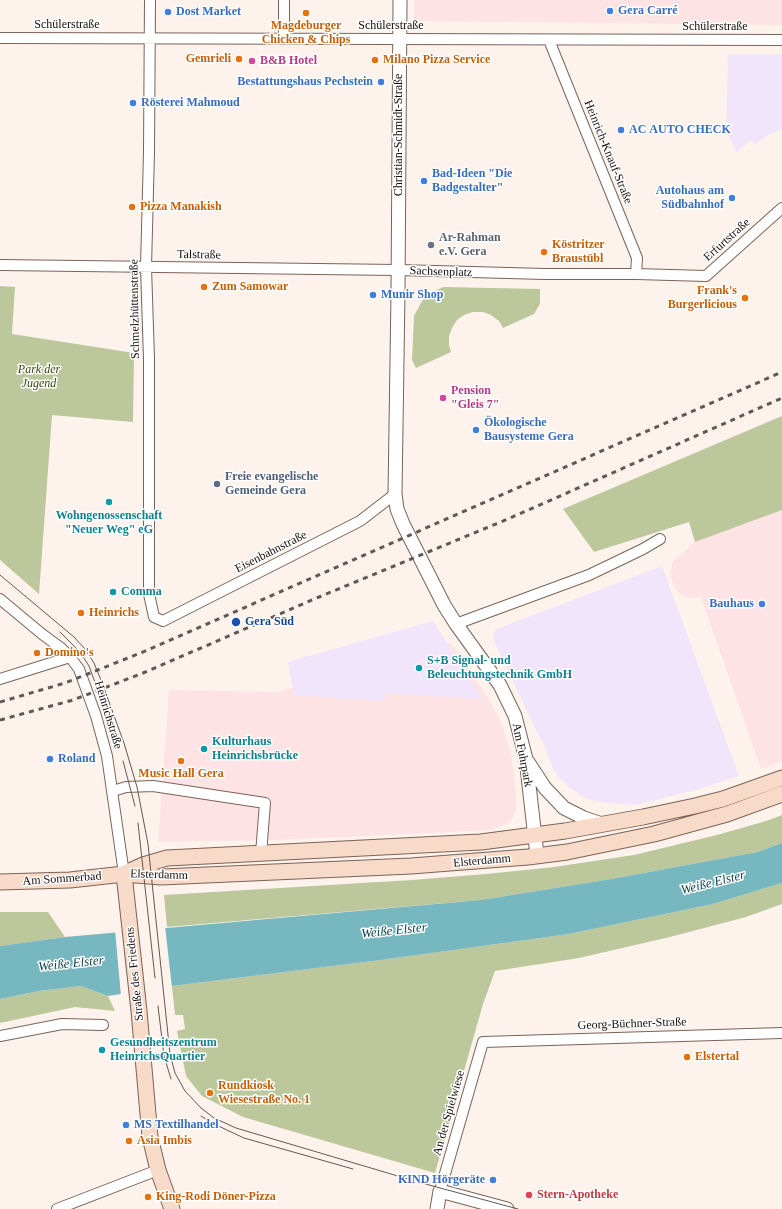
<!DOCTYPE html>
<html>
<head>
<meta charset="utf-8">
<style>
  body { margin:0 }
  canvas { display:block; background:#fdf2ec }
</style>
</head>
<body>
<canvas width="782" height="1209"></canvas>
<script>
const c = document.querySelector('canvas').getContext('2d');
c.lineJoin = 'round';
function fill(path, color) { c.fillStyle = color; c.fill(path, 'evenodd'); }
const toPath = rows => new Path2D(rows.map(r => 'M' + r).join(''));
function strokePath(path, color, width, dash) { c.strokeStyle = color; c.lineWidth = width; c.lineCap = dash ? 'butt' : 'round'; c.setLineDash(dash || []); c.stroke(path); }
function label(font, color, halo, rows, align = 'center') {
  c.font = font + ' "Times New Roman",serif'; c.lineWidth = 3; c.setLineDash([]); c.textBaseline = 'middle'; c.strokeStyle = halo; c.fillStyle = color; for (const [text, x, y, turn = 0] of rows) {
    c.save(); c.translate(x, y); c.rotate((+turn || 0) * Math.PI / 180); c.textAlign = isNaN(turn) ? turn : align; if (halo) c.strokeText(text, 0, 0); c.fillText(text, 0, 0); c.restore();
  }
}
const commercial = toPath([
  [414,0,782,0,782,25,414,21],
  [782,510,782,761,761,769,701,597,691,598,680,594,673,585,670,573,673,561,695,542],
  [451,643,489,699,500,720,511,753,516,793,516,811,512,819,508,823,492,830,278,840,158,842,169,690,277,692]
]);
const industrial = toPath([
  [728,54,782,54,782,129,768,135,755,145,751,140,737,152,726,131],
  [662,566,739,776,695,790,635,805,607,803,591,800,584,797,570,788,558,776,553,769,544,744,535,728,494,641,493,634,497,629],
  [433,621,483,699,386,693,385,701,294,695,288,662]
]);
const green = toPath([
  [0,286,15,287,12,334,134,353,133,422,52,415,39,594,0,560],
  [443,287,540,289,540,304,534,314,503,328,499,321,491,315,483,312,473,312,464,315,457,320,452,328,449,336,449,345,451,352,416,368,412,360,414,316,422,301,427,295],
  [782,416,782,510,695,542,689,522,594,552,563,509],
  [782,815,782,843,757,852,611,879,481,900,167,927,164,895,412,880,486,874,554,867,634,855,717,835,766,821],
  [782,883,782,904,746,917,670,937,579,958,495,971,483,1004,435,1173,243,1117,202,1096,186,1076,177,1031,185,1029,183,1015,175,1015,172,986,381,960,569,934,713,904],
  [0,912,48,912,65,937,0,946],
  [81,986,108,996,115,1011,75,1007,0,1023,0,999,39,991]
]);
const water = toPath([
  [782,843,782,883,713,904,569,934,381,960,172,986,108,996,81,986,39,991,0,999,0,946,65,937,481,900,611,879,757,852]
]);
const pier = toPath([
  [165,926,172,988,121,996,115,930]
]);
const minor = toPath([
  [150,0,149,152,146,267,149,359,149,594,154,617,163,621,360,521,395,494],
  [0,38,782,40],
  [284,39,284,0],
  [549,40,637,258,636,274],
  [0,265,398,270,545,274,636,274,706,276,782,208],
  [0,599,42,634,61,648,70,657,79,669,96,716,107,756,124,874],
  [456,624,589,575,643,549,660,539],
  [0,679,70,657],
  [113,791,126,787,153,786,265,803,261,854],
  [0,1036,62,1024,103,1025],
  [440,1191,483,1042,782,1033],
  [57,1209,158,1170]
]);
const tertiary = toPath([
  [400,0,398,293,395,494,397,509,403,524,444,605,456,624,500,685,515,716,526,759,537,855],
  [528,762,545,788,564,808,584,818,602,824],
  [437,1209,440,1191,507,1209]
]);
const secondary = toPath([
  [125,873,143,865,167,858,481,842,565,831,643,817,695,806,723,799,782,778],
  [124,874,139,1011,150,1137,158,1170,172,1209],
  [0,882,70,880,124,874,161,877,411,866,528,857,567,852,654,834,727,814,782,794]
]);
const tram = toPath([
  [0,575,74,637,85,649,94,663,101,680,124,743,137,787,148,844,170,1054,175,1073,185,1091,201,1108,214,1118,236,1128,418,1182,518,1209],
  [60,632,80,652,89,666,115,737],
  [123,761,135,806],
  [138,823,155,978],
  [158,1006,164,1056,171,1079],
  [201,1116,212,1123,244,1138,353,1169]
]);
const rail = toPath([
  [0,702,65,683,143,652,782,372],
  [0,720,73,700,143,673,319,597,508,519,782,398]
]);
const markers = [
  [610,11,4,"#3f7fe0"],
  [168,12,4,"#3f7fe0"],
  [306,13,4,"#e8710a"],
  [239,59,4,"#e8710a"],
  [375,60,4,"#e8710a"],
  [252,61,4,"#d1479c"],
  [381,82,4,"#3f7fe0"],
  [133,103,4,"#3f7fe0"],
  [621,130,4,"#3f7fe0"],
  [424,181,4,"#3f7fe0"],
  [732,198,4,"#3f7fe0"],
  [132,207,4,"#e8710a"],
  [431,245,4,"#6b7280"],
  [544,252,4,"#e8710a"],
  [204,287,4,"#e8710a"],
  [373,295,4,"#3f7fe0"],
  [745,298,4,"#e8710a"],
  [443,398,4,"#d1479c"],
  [476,430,4,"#3f7fe0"],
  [217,484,4,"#5c6f8a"],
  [109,502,4,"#0f9aa8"],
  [113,592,4,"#0f9aa8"],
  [762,604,4,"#3f7fe0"],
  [81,613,4,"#e8710a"],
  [236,622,5,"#1a4fb4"],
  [37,653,4,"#e8710a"],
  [419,668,4,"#0f9aa8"],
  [204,749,4,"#0f9aa8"],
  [50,759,4,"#3f7fe0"],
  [181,761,4,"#e8710a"],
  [102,1050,4,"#0f9aa8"],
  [687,1057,4,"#e8710a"],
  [210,1093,4,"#e8710a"],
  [126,1125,4,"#3f7fe0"],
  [129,1141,4,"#e8710a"],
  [493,1180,4,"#3f7fe0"],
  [529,1195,4,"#e0444e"],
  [148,1197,4,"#e8710a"]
];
const shopNames = [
  ["Gera Carré",618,11],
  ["Dost Market",176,12],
  ["Bestattungshaus Pechstein",373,82,"right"],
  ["Rösterei Mahmoud",141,103],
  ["AC AUTO CHECK",629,130],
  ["Bad-Ideen \"Die",432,174],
  ["Badgestalter\"",432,188],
  ["Autohaus am",724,191,"right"],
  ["Südbahnhof",724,205,"right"],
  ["Munir Shop",381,295],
  ["Ökologische",484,423],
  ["Bausysteme Gera",484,437],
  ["Bauhaus",754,604,"right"],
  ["Roland",58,759],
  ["MS Textilhandel",134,1125],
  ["KIND Hörgeräte",485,1180,"right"]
];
const streetNames = [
  ["Schülerstraße",67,25],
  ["Schülerstraße",391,26],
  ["Schülerstraße",715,27],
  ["Christian-Schmidt-Straße",399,135,-90],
  ["Heinrich-Knauf-Straße",608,152,68],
  ["Erfurtstraße",727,240,-42],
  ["Talstraße",199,255,1],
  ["Sachsenplatz",441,272,2],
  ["Schmelzhüttenstraße",135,309,-91],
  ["Eisenbahnstraße",271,552,-27],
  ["Heinrichstraße",108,715,73],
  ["Am Fuhrpark",522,755,79],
  ["Elsterdamm",482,861,-5],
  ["Elsterdamm",159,875,2],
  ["Am Sommerbad",62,879,-4],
  ["Straße des Friedens",135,974,-96],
  ["Georg-Büchner-Straße",632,1024,-2],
  ["An der Spielwiese",449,1113,-74]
];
const foodNames = [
  ["Magdeburger",306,26,"center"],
  ["Chicken & Chips",306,40,"center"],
  ["Gemrieli",231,59,"right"],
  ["Milano Pizza Service",383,60],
  ["Pizza Manakish",140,207],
  ["Köstritzer",552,245],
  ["Braustübl",552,259],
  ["Zum Samowar",212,287],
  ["Frank's",737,291,"right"],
  ["Burgerlicious",737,305,"right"],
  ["Heinrichs",89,613],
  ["Domino's",45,653],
  ["Music Hall Gera",181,774,"center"],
  ["Elstertal",695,1057],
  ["Rundkiosk",218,1086],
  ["Wiesestraße No. 1",218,1100],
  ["Asia Imbis",137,1141],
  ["King-Rodi Döner-Pizza",156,1197]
];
const hotelNames = [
  ["B&B Hotel",260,61],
  ["Pension",451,391],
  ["\"Gleis 7\"",451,405]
];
const worshipNames = [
  ["Ar-Rahman",439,238],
  ["e.V. Gera",439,252]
];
const parkNames = [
  ["Park der",39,370],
  ["Jugend",39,384]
];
const serviceNames = [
  ["Freie evangelische",225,477],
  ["Gemeinde Gera",225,491]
];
const cultureNames = [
  ["Wohngenossenschaft",109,516,"center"],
  ["\"Neuer Weg\" eG",109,530,"center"],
  ["Comma",121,592],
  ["S+B Signal- und",427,661],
  ["Beleuchtungstechnik GmbH",427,675],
  ["Kulturhaus",212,742],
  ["Heinrichsbrücke",212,756],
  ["Gesundheitszentrum",110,1043],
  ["HeinrichsQuartier",110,1057]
];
const transitNames = [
  ["Gera Süd",245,622]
];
const healthNames = [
  ["Stern-Apotheke",537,1195]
];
const waterNames = [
  ["Weiße Elster",713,883,-14],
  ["Weiße Elster",394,931,-6],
  ["Weiße Elster",71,964,-6]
];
fill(commercial, '#fee3e4');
fill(industrial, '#f0e5fa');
fill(green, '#bcc79c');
fill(water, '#77b7c0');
fill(pier, '#fdf2ec');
strokePath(minor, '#7a6357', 12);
strokePath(tertiary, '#7a6357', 15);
strokePath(secondary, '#7a6357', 17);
strokePath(minor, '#fff', 10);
strokePath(tertiary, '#fff', 13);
strokePath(secondary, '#f8dac9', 15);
strokePath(tram, '#625853', 1);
strokePath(rail, '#625853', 3, [5, 5]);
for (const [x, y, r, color] of markers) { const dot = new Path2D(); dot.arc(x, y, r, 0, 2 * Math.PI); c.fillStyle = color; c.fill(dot); strokePath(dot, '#fff', 1.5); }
label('bold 12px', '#366cbe', '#fff', shopNames, 'left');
label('12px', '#140b07', '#fff', streetNames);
label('bold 12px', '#c56008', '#fff', foodNames, 'left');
label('bold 12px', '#b23c85', '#fff', hotelNames, 'left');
label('bold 12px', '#5b616d', '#fff', worshipNames, 'left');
label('italic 12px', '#39430c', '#fff', parkNames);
label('bold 12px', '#4e5e75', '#fff', serviceNames, 'left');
label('bold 12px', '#0d838f', '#fff', cultureNames, 'left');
label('bold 12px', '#164399', '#fff', transitNames, 'left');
label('bold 12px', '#be3a42', '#fff', healthNames, 'left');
label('italic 13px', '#0d474f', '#fff', waterNames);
</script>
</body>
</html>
